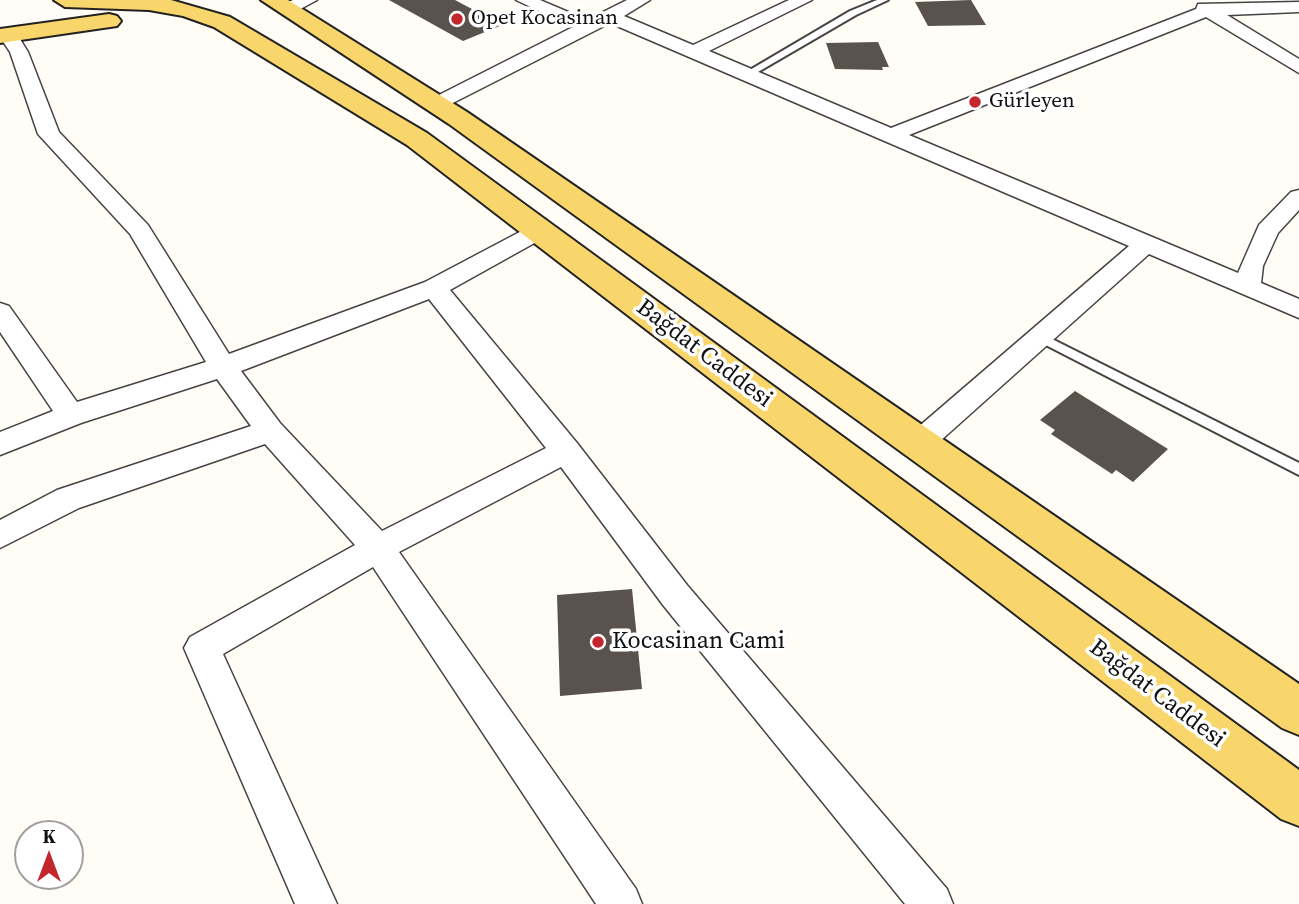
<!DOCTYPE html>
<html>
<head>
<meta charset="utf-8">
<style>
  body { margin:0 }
  #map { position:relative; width:1299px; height:904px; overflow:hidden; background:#fffdf5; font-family:"Source Serif 4",serif }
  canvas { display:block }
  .north { position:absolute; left:14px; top:820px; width:70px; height:70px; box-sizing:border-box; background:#fff; border:2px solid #a0a0a0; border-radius:50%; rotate:0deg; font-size:19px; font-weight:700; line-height:28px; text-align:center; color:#111 }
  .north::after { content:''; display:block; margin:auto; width:24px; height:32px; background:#c4262e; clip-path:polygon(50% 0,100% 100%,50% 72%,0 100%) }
</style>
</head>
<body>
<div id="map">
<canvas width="1299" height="904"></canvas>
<div class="north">K</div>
</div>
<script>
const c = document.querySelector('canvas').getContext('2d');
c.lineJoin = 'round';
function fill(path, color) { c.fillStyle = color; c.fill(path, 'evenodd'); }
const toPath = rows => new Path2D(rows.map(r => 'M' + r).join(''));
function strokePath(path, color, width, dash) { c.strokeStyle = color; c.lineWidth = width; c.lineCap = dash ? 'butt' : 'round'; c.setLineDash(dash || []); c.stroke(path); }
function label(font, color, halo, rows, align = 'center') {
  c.font = font + ' "Source Serif 4",serif'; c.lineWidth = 7; c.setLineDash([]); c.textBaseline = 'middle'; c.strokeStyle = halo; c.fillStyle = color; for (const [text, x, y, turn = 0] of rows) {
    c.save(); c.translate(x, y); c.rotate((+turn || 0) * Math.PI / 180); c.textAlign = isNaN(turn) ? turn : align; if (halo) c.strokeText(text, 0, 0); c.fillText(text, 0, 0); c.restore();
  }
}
const building = toPath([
  [389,0,455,0,502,25,463,41],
  [971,0,986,25,928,26,915,2],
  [878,42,889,67,882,67,883,70,835,69,826,43],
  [1075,391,1168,449,1133,482,1116,470,1112,474,1051,434,1055,430,1040,420],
  [632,589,642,689,560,696,557,595]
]);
const lane = toPath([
  [877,0,888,0,856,15,751,76,743,74,850,11,877,0],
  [1040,333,1299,463,1299,475,1036,340,1034,337,1040,333]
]);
const street = toPath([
  [293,0,317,0,293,13,281,13,278,9,281,5,293,0],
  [516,0,540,0,587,20,627,0,650,0,624,16,693,45,789,0,812,0,709,51,891,128,1196,9,1198,4,1299,2,1299,12,1227,15,1299,59,1299,73,1206,17,909,135,1238,273,1259,225,1291,192,1299,190,1299,210,1278,233,1263,266,1261,283,1299,299,1299,318,1149,254,929,451,919,454,909,451,904,443,909,435,1129,246,610,23,443,108,429,108,426,104,429,100,573,27,516,0],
  [8,29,15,31,28,52,59,132,148,225,229,354,425,282,531,226,547,226,551,231,547,236,450,290,577,443,687,585,947,889,953,904,905,904,663,605,561,467,399,552,636,889,642,904,596,904,373,567,223,654,337,904,295,904,184,648,190,637,355,545,265,444,79,508,0,548,0,520,57,490,251,426,217,379,81,423,0,455,0,432,53,411,0,332,0,303,9,306,77,402,206,362,130,234,38,134,10,52,0,37,1,31,8,29],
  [429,299,546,448,382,531,280,423,241,371,429,299]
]);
const primary = toPath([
  [54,0,171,0,230,17,427,133,1299,770,1299,826,1281,819,407,145,214,27,183,16,149,10,65,7,54,0],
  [261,0,288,0,467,112,1299,684,1299,735,1282,728,449,124,261,0],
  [109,14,117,16,121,21,117,26,0,43,0,29,109,14]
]);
const markers = [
  [457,19,7,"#c4262e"],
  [975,102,7,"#c4262e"],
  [598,642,7,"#c4262e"]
];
const farPoinames = [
  ["Opet Kocasinan",471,19],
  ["Gürleyen",989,102]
];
const streetNames = [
  ["Bağdat Caddesi",704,354,37],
  ["Bağdat Caddesi",1157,694,37]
];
const poiNames = [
  ["Kocasinan Cami",612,642]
];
fill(building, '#5a524d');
strokePath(lane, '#444', 4);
strokePath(street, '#444', 3);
strokePath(primary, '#222', 4);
fill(lane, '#fff');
fill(street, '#fff');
fill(primary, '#f9d66b');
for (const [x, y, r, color] of markers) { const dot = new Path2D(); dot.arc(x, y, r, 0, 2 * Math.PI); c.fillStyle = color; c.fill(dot); strokePath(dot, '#fff', 2.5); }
label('21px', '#111', '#fff', farPoinames, 'left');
label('24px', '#111', '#fff', streetNames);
label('24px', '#111', '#fff', poiNames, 'left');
</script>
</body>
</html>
